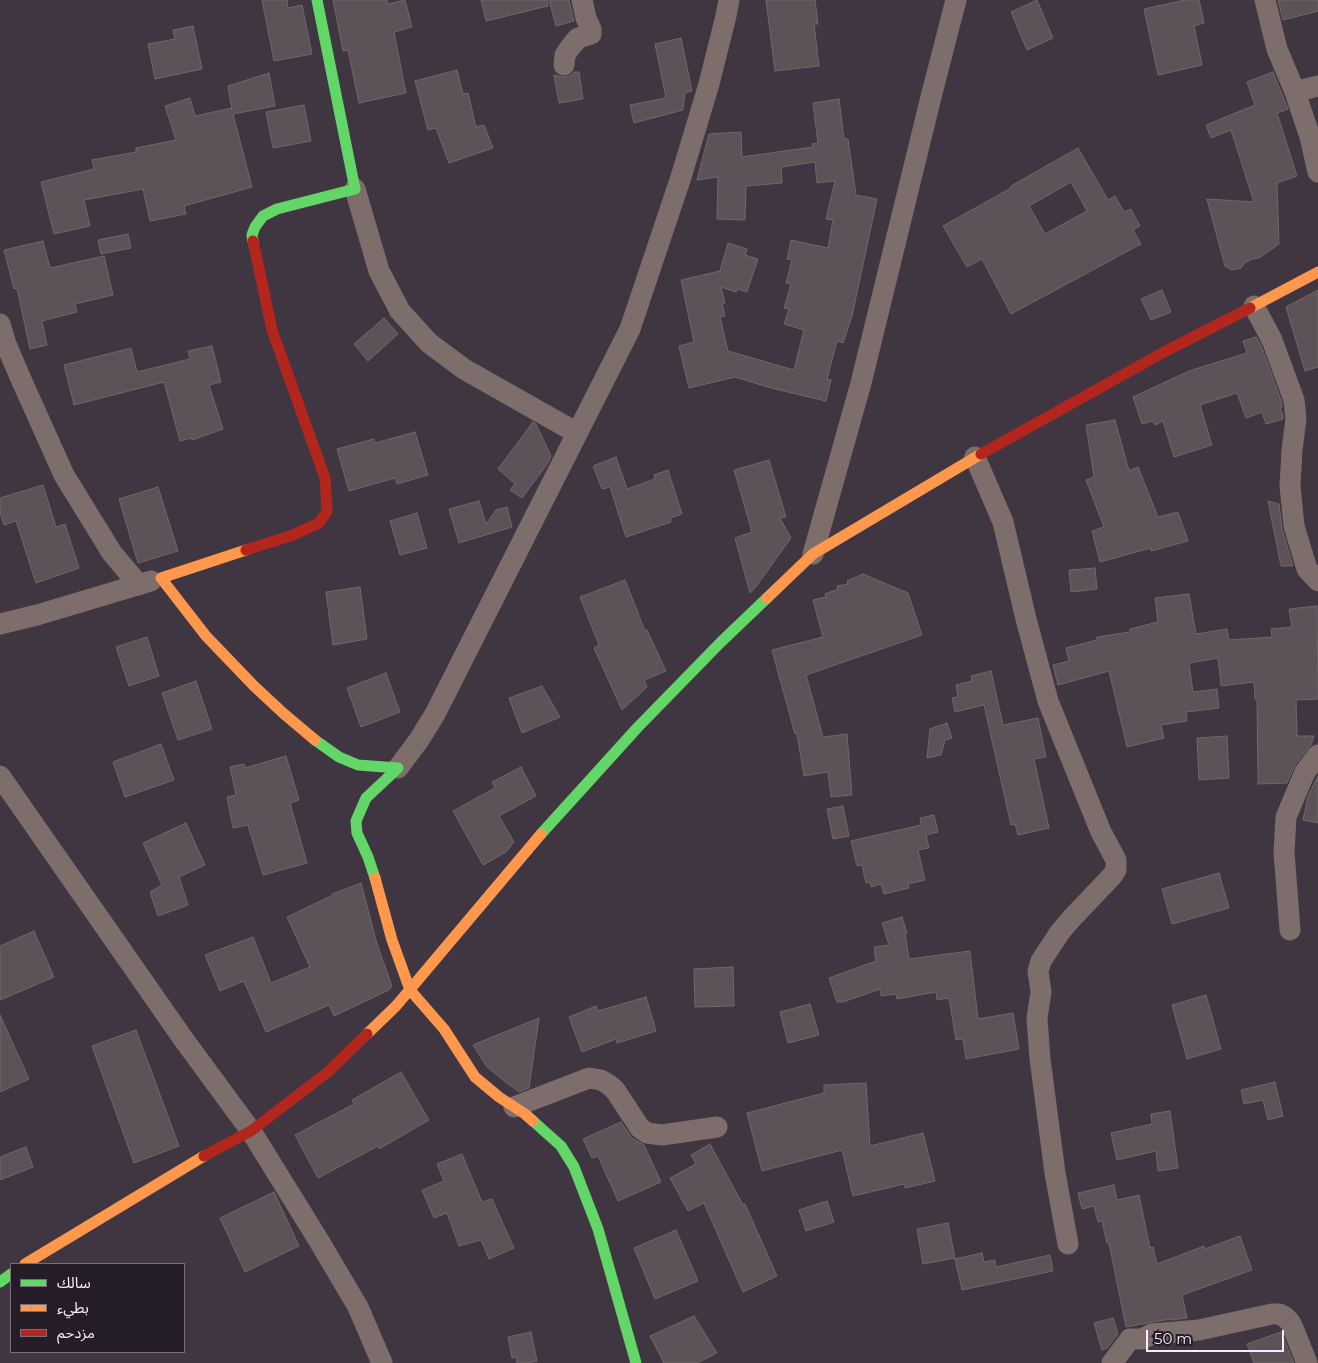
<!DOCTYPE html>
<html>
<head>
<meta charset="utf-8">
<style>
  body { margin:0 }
  #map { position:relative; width:1318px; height:1363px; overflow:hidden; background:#403642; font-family:Montserrat,"Noto Sans Arabic",sans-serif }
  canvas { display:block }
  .legend { position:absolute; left:10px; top:1263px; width:175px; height:90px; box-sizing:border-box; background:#241c27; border:1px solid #796f7c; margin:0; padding:6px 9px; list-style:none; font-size:15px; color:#f8ecfc }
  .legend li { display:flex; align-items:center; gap:10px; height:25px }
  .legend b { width:25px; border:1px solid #796f7c }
  .scale { position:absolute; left:1146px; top:1330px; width:138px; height:22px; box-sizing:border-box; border:2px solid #f8ecfc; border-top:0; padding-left:6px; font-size:15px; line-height:18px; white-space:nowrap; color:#f8ecfc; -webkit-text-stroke:4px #241c27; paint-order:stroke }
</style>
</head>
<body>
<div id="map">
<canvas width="1318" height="1363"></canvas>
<ul class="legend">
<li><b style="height:6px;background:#63d668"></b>سالك</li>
<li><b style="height:6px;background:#ff974d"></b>بطيء</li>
<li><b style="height:6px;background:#b3261e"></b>مزدحم</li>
</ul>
<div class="scale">50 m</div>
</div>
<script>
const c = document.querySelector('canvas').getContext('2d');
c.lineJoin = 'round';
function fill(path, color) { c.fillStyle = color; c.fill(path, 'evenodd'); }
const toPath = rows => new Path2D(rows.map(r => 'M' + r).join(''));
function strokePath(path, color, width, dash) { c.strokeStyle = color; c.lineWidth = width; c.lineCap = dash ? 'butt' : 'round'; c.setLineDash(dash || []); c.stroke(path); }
const building = toPath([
  [262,0,287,0,288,8,302,5,312,54,274,61,262,0],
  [333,0,387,0,388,4,405,0,412,27,394,32,406,93,359,103,348,50,343,51,333,0],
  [481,0,547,0,548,6,486,21,481,0],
  [549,0,569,0,574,21,556,26,549,0],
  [766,0,815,0,818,24,814,24,819,66,775,71,766,0],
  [1037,0,1053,38,1027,50,1011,12,1037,0],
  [1185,0,1199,0,1204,23,1194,26,1202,65,1158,75,1144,9,1185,0],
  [1278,0,1318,0,1318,11,1283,20,1278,0],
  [193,26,202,69,155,79,148,44,175,39,173,30,193,26],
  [681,38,692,91,685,93,683,110,634,123,630,105,666,98,655,44,681,38],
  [457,70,463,94,468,93,476,127,484,125,493,148,449,163,436,128,428,130,415,81,457,70],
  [574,72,579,72,583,99,559,103,554,75,563,77,570,76,574,72],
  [1273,72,1288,109,1277,113,1297,176,1277,183,1279,244,1259,258,1252,259,1245,263,1241,268,1232,270,1225,266,1207,199,1254,202,1231,130,1211,138,1206,125,1255,105,1247,82,1273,72],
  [269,73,275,106,233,114,252,187,184,206,186,214,150,221,143,189,84,200,90,226,54,234,41,182,94,169,92,160,136,152,136,148,176,140,165,106,190,98,195,116,232,108,232,110,228,86,269,73],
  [839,99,844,139,848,139,856,195,877,199,852,316,843,343,837,341,827,379,831,380,826,401,771,388,735,377,689,388,679,346,694,342,681,280,720,271,728,243,747,249,745,255,758,259,747,292,737,289,736,292,721,287,725,303,722,304,725,316,720,317,728,351,794,370,804,330,784,324,789,309,784,308,791,284,786,283,792,260,787,259,791,240,828,248,833,220,826,219,835,181,817,183,815,162,781,167,782,183,746,186,745,220,717,219,718,177,697,180,709,134,741,132,742,157,813,147,812,144,818,143,813,103,839,99],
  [304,105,311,141,273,148,266,112,304,105],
  [1078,148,1108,200,1115,196,1124,212,1131,209,1140,226,1133,230,1141,244,1011,314,982,259,967,267,943,226,1011,188,1011,186,1078,148],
  [1071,182,1087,211,1045,234,1029,206,1071,182],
  [128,234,131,248,101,254,98,240,128,234],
  [43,241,50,268,104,256,113,295,75,304,77,312,42,321,47,345,30,349,17,288,14,289,4,250,43,241],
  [1162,290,1171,312,1151,320,1141,299,1162,290],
  [1318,290,1318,367,1305,371,1286,307,1318,290],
  [384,318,398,334,368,361,354,344,384,318],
  [1256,337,1261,345,1282,403,1282,407,1280,409,1283,414,1283,419,1266,424,1262,412,1246,418,1237,393,1200,405,1212,445,1174,457,1163,421,1155,425,1153,421,1142,424,1133,397,1189,371,1247,353,1243,341,1256,337],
  [212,346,221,382,209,385,223,429,192,440,191,438,180,441,164,382,74,405,64,365,131,348,137,372,190,359,188,351,212,346],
  [1115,420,1129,471,1138,467,1158,517,1178,512,1188,541,1151,551,1151,548,1100,562,1092,531,1104,527,1086,480,1094,477,1086,425,1115,420],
  [533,422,536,424,551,456,548,463,522,498,510,490,515,484,498,469,533,422],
  [415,432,428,475,397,484,395,478,349,491,337,449,374,439,375,443,415,432],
  [616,457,627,489,655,479,654,475,668,470,682,514,670,518,671,522,626,537,610,487,602,489,593,466,616,457],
  [769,460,786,517,780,518,791,538,755,588,750,593,735,538,752,532,734,470,769,460],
  [43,485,56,527,65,524,79,568,36,583,16,521,4,525,0,512,0,498,43,485],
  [158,487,178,551,138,563,119,499,158,487],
  [479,501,486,524,496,510,507,507,512,527,459,543,449,509,479,501],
  [1268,501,1279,504,1282,529,1293,566,1281,566,1268,501],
  [417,513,427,548,400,555,390,521,417,513],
  [1095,568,1097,589,1071,592,1069,570,1095,568],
  [863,574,908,593,922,635,806,675,823,737,847,734,852,795,831,797,828,772,804,776,797,734,795,734,772,650,823,637,813,600,826,597,825,594,838,589,837,586,848,584,847,581,863,574],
  [625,580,645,631,647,630,666,671,644,680,647,687,622,710,594,648,599,645,580,597,625,580],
  [360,587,367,639,333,645,326,592,360,587],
  [1189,594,1196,634,1227,629,1229,640,1272,637,1271,629,1292,627,1289,609,1317,606,1318,699,1296,700,1297,736,1314,736,1311,745,1295,765,1287,783,1258,784,1257,699,1255,699,1254,682,1221,686,1218,658,1189,663,1193,692,1217,689,1219,708,1186,712,1187,721,1161,725,1164,738,1127,747,1109,671,1058,685,1053,665,1069,661,1066,648,1097,640,1097,637,1130,632,1130,629,1158,622,1155,598,1189,594],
  [147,637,159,676,129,686,116,647,147,637],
  [991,671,1003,725,1038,718,1046,757,1034,759,1049,828,1018,835,1015,824,1011,825,984,705,955,712,952,698,958,697,956,685,972,681,971,676,991,671],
  [386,673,400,712,361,727,347,688,386,673],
  [196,681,212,729,178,740,162,693,196,681],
  [542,686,560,717,522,733,509,698,542,686],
  [947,723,952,738,945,740,941,755,927,758,930,729,947,723],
  [1227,736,1229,778,1199,780,1197,738,1227,736],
  [161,744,174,780,125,797,113,762,161,744],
  [286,756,299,800,290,803,307,863,263,875,248,825,233,828,227,797,236,795,230,767,244,764,245,768,286,756],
  [521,767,536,796,499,816,514,842,506,852,483,865,453,811,495,788,492,782,521,767],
  [1318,776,1318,823,1303,820,1308,796,1318,776],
  [843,806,849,836,833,839,827,809,843,806],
  [934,815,938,832,926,835,929,848,918,850,925,880,908,884,909,888,884,894,881,884,871,887,870,882,866,883,862,865,857,866,851,841,921,825,920,818,934,815],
  [186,823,205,865,179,877,188,905,158,916,150,892,162,885,143,843,186,823],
  [1219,873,1229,908,1172,924,1162,889,1219,873],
  [361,883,377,944,392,986,389,990,334,1016,329,1005,266,1032,244,981,220,991,205,955,253,937,271,983,310,967,287,917,333,895,332,894,361,883],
  [902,917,907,933,905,933,909,959,970,951,978,1019,1013,1013,1019,1049,966,1059,963,1039,956,1040,949,998,937,1000,936,992,897,999,896,994,881,996,880,989,843,1002,837,1002,829,978,876,961,874,947,889,945,882,923,902,917],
  [34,931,54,977,0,1000,0,946,34,931],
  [733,967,734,1006,695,1007,694,969,733,967],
  [1206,995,1221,1049,1187,1059,1172,1005,1206,995],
  [646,997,656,1031,617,1043,616,1039,582,1052,569,1017,596,1006,598,1011,646,997],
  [810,1004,819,1035,788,1043,780,1012,810,1004],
  [0,1015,29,1079,0,1092,0,1015],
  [539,1018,529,1088,519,1092,508,1084,487,1067,473,1045,539,1018],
  [136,1030,179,1146,134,1163,92,1046,136,1030],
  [401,1072,429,1120,379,1149,378,1146,318,1178,295,1135,354,1104,352,1100,401,1072],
  [1275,1082,1283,1116,1268,1120,1263,1100,1244,1104,1241,1090,1275,1082],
  [866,1083,870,1146,923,1133,935,1181,905,1188,904,1184,853,1196,842,1150,762,1171,747,1113,824,1093,824,1085,866,1083],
  [1170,1111,1178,1168,1158,1171,1156,1151,1117,1160,1111,1133,1152,1124,1151,1114,1170,1111],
  [621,1122,632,1138,644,1145,661,1182,618,1201,598,1156,592,1158,583,1139,621,1122],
  [710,1144,743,1205,745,1204,777,1276,743,1292,704,1203,688,1211,670,1178,696,1164,691,1155,710,1144],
  [26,1147,33,1167,0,1180,0,1157,26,1147],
  [462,1154,482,1202,492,1199,514,1248,489,1259,481,1240,459,1246,447,1213,434,1218,422,1190,444,1181,437,1164,462,1154],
  [1114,1185,1117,1200,1139,1195,1150,1248,1153,1247,1157,1264,1204,1246,1205,1249,1240,1236,1252,1270,1182,1295,1187,1318,1170,1320,1170,1319,1126,1327,1109,1243,1107,1243,1102,1221,1098,1222,1094,1206,1082,1209,1078,1193,1114,1185],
  [274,1192,299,1246,245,1272,220,1218,274,1192],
  [827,1201,834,1222,806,1231,799,1210,827,1201],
  [948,1223,955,1258,923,1264,917,1229,948,1223],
  [676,1230,698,1281,655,1299,634,1248,676,1230],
  [982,1253,984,1262,995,1260,996,1267,1050,1255,1053,1271,962,1290,955,1259,982,1253],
  [694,1316,717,1353,697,1363,664,1363,650,1336,694,1316],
  [1113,1318,1118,1334,1107,1348,1102,1350,1094,1323,1113,1318],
  [531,1332,537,1361,527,1363,517,1363,516,1357,512,1358,508,1337,531,1332],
  [1281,1332,1294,1363,1254,1363,1247,1344,1281,1332]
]);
const street = toPath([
  [1265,0,1277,49,1295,92,1310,137,1318,172],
  [564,65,565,55,569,49,578,38,591,34,591,29,586,18,582,0],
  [1295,92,1318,86],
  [355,189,379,271,400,311,429,343,464,369,577,433],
  [1254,306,1272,340,1294,400,1296,419,1292,450,1290,486,1294,526,1307,569,1318,581],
  [0,324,6,344,20,377,64,475,112,553,139,585],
  [975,457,1003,522,1026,619,1048,701,1101,832,1116,860,1116,870,1112,876,1072,918,1060,932,1041,961,1038,971,1041,992,1037,1018,1040,1059,1055,1173,1068,1244],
  [813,554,861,383,931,97,956,0],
  [0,624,37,615,151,581],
  [398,768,419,740,435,714,630,329,681,177,709,84,726,16,729,0],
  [0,776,184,1040,251,1131,319,1241,358,1307,382,1363],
  [1290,930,1284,852,1286,817,1305,772,1318,755],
  [514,1107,589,1078,601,1080,608,1084,615,1090,640,1128,647,1133,662,1135,717,1127],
  [1112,1363,1130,1339,1142,1339,1152,1334,1199,1330,1272,1314,1279,1314,1285,1317,1290,1322,1293,1328,1307,1363]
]);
const fast = toPath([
  [253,241,252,235,255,227,263,216,277,209,355,189,317,0],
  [315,740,339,757,358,765,398,768,366,798,356,821,357,833,368,857,375,878],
  [541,834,638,727,721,642,767,598],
  [533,1121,561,1146,574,1167,598,1229,636,1363],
  [0,1282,11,1274]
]);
const slow = toPath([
  [1250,308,1318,272],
  [246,550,161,578,206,636,254,686,283,713,315,740],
  [767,598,813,554,981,454],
  [375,878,392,940,410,990,444,1029,475,1077,499,1097,525,1114,533,1121],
  [367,1034,396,1006,541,834],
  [25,1264,204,1156]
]);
const jam = toPath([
  [981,454,1164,352,1250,308],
  [246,550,293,535,319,523,327,511,325,478,272,330,253,241],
  [204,1156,251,1131,328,1072,367,1034]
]);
fill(building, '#5d5257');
strokePath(building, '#72666b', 1);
strokePath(street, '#7d6d6b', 21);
strokePath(fast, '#63d668', 11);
strokePath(slow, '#ff974d', 11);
strokePath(jam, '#b3261e', 11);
</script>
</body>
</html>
